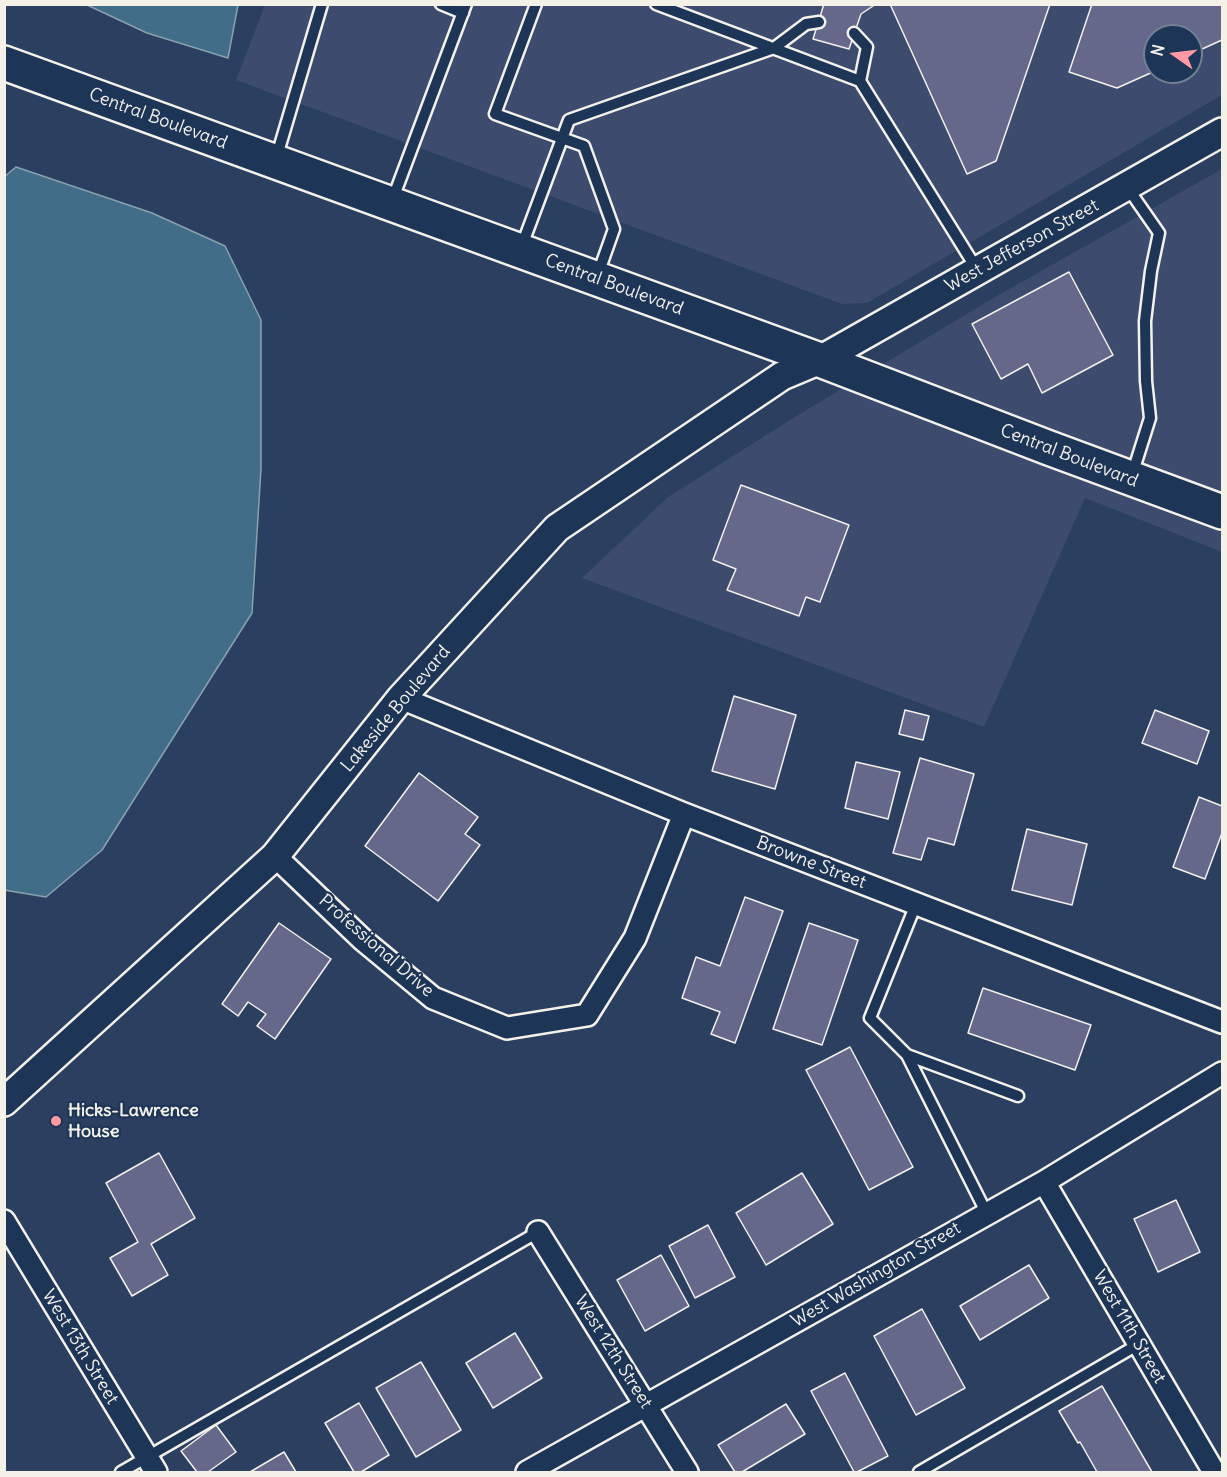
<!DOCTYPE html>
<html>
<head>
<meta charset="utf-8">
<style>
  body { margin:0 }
  #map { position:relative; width:1227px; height:1477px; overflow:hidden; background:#2b3f61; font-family:Delius,sans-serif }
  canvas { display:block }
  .frame { position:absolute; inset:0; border:6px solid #f4f1e8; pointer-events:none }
  .north { position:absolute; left:1143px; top:24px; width:60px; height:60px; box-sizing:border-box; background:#1d3557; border:2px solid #738091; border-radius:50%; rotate:284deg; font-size:16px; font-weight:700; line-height:24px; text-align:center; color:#f4f1e8 }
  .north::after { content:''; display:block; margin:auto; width:21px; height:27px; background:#ff9aa2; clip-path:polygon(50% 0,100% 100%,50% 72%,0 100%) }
</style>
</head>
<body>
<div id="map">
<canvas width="1227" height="1477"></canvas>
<div class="frame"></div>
<div class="north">N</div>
</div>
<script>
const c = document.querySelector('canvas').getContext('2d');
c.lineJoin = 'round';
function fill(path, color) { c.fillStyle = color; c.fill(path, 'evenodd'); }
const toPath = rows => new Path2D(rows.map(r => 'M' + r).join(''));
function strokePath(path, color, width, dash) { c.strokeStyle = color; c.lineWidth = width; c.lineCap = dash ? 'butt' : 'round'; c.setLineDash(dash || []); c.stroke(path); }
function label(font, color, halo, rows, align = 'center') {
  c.font = font + ' Delius,sans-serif'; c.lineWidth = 4.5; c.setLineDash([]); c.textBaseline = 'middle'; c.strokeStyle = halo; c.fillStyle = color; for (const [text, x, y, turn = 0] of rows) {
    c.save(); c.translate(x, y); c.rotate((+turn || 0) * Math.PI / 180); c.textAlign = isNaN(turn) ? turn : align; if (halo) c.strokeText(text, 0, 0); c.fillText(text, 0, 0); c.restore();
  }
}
const built = toPath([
  [265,5,1222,5,1222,95,867,303,842,304,236,80],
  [1155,36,1191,36,1191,72,1155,72],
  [1222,169,1222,552,1085,498,984,727,582,578,668,497,798,415,995,297]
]);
const water = toPath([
  [87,5,238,5,228,58,147,33,87,5],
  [16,167,152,213,225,246,261,320,261,469,252,613,102,850,46,897,4,890,4,177,16,167]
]);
const building = toPath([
  [824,4,876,4,861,14,849,49,813,39,824,4],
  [890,4,1050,4,996,161,967,174,890,4],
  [1092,4,1222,4,1222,40,1191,54,1191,36,1155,36,1155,71,1117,88,1069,72,1092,4],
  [1069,272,1113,355,1042,393,1028,364,1001,379,972,324,1069,272],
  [741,485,849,525,820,602,806,597,799,616,727,590,736,569,713,560,741,485],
  [734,696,796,715,775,789,712,771,734,696],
  [905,710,929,716,923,740,899,734,905,710],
  [1155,710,1209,731,1197,764,1142,743,1155,710],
  [920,758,974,774,954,845,928,838,921,860,893,853,920,758],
  [856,762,900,772,888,819,845,808,856,762],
  [419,773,478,817,465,834,480,845,438,901,365,846,419,773],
  [1199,797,1222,806,1222,833,1205,879,1173,867,1199,797],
  [1027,829,1087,844,1072,905,1012,890,1027,829],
  [745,897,783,911,735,1043,711,1034,720,1012,682,998,696,957,720,966,745,897],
  [279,923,331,959,275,1039,257,1026,266,1014,248,1002,238,1016,222,1004,279,923],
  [809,923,858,940,822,1045,773,1029,809,923],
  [983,988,1091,1025,1075,1070,968,1033,983,988],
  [850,1047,913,1167,869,1190,806,1070,850,1047],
  [159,1153,195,1218,151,1244,168,1275,132,1296,110,1258,138,1242,106,1183,159,1153],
  [802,1173,833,1224,766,1265,736,1213,802,1173],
  [1176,1200,1200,1252,1158,1272,1134,1219,1176,1200],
  [708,1225,735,1277,695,1298,669,1246,708,1225],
  [661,1255,689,1306,645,1331,617,1280,661,1255],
  [1029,1265,1049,1298,980,1340,960,1306,1029,1265],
  [922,1309,965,1388,916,1415,874,1336,922,1309],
  [515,1333,542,1378,493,1408,466,1363,515,1333],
  [421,1362,461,1430,416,1457,376,1388,421,1362],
  [845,1373,888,1456,857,1472,854,1472,811,1391,845,1373],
  [1102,1386,1152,1472,1097,1472,1080,1442,1078,1443,1059,1411,1102,1386],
  [359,1403,389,1455,361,1472,354,1472,325,1423,359,1403],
  [786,1404,805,1434,742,1472,735,1472,718,1445,786,1404],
  [216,1425,236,1452,208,1472,197,1472,181,1451,216,1425],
  [284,1452,296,1472,250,1472,284,1452]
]);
const service = toPath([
  [441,4,463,13],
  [536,4,495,114,584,146,614,229,598,274],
  [656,4,860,81],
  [854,33,867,47,860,81,978,271],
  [276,159,322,4],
  [1127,187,1159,233,1151,271,1145,321,1146,381,1150,418,1132,475],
  [392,201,466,4],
  [521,248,569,120,774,48,806,24,819,22],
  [916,904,870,1018,907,1055,986,1212],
  [907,1055,1018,1096],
  [121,1472,538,1232],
  [919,1472,1139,1344]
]);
const minor = toPath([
  [401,698,684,814,1222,1022],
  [275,856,363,940,433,998,507,1028,587,1015,635,938,684,814],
  [1044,1182,1214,1472],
  [4,1221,156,1472],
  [538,1232,687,1472],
  [527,1472,1044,1182,1222,1073]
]);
const tertiary = toPath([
  [4,1102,275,856,401,698,557,528,782,376,820,360,1222,132]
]);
const primary = toPath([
  [4,63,820,360,1049,448,1222,512]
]);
const markers = [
  [56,1121,6,"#ff9aa2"]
];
const streetNames = [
  ["Central Boulevard",158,119,20],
  ["West Jefferson Street",1022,246,-29],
  ["Central Boulevard",614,285,20],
  ["Central Boulevard",1069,456,21],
  ["Lakeside Boulevard",396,709,-50],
  ["Browne Street",811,863,21],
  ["Professional Drive",376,946,41],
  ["West Washington Street",876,1275,-30],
  ["West 11th Street",1129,1327,60],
  ["West 13th Street",80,1347,59],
  ["West 12th Street",613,1352,58]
];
const poiNames = [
  ["Hicks-Lawrence",68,1111],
  ["House",68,1132]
];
fill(built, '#3c4b6e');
fill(water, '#426d88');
strokePath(water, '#89a2ae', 1.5);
fill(building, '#65678b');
strokePath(building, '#f4f1e8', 1.5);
strokePath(service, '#f4f1e8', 15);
strokePath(minor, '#f4f1e8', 26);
strokePath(tertiary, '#f4f1e8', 32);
strokePath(primary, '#f4f1e8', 38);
strokePath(service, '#1d3557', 10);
strokePath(minor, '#1d3557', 21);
strokePath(tertiary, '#1d3557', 27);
strokePath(primary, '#1d3557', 33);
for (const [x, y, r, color] of markers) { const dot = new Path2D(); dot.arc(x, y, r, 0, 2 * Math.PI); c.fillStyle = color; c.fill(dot); strokePath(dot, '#1d3557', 2); }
label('18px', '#f4f1e8', '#1d3557', streetNames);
label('bold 18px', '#f4f1e8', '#1d3557', poiNames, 'left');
</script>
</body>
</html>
